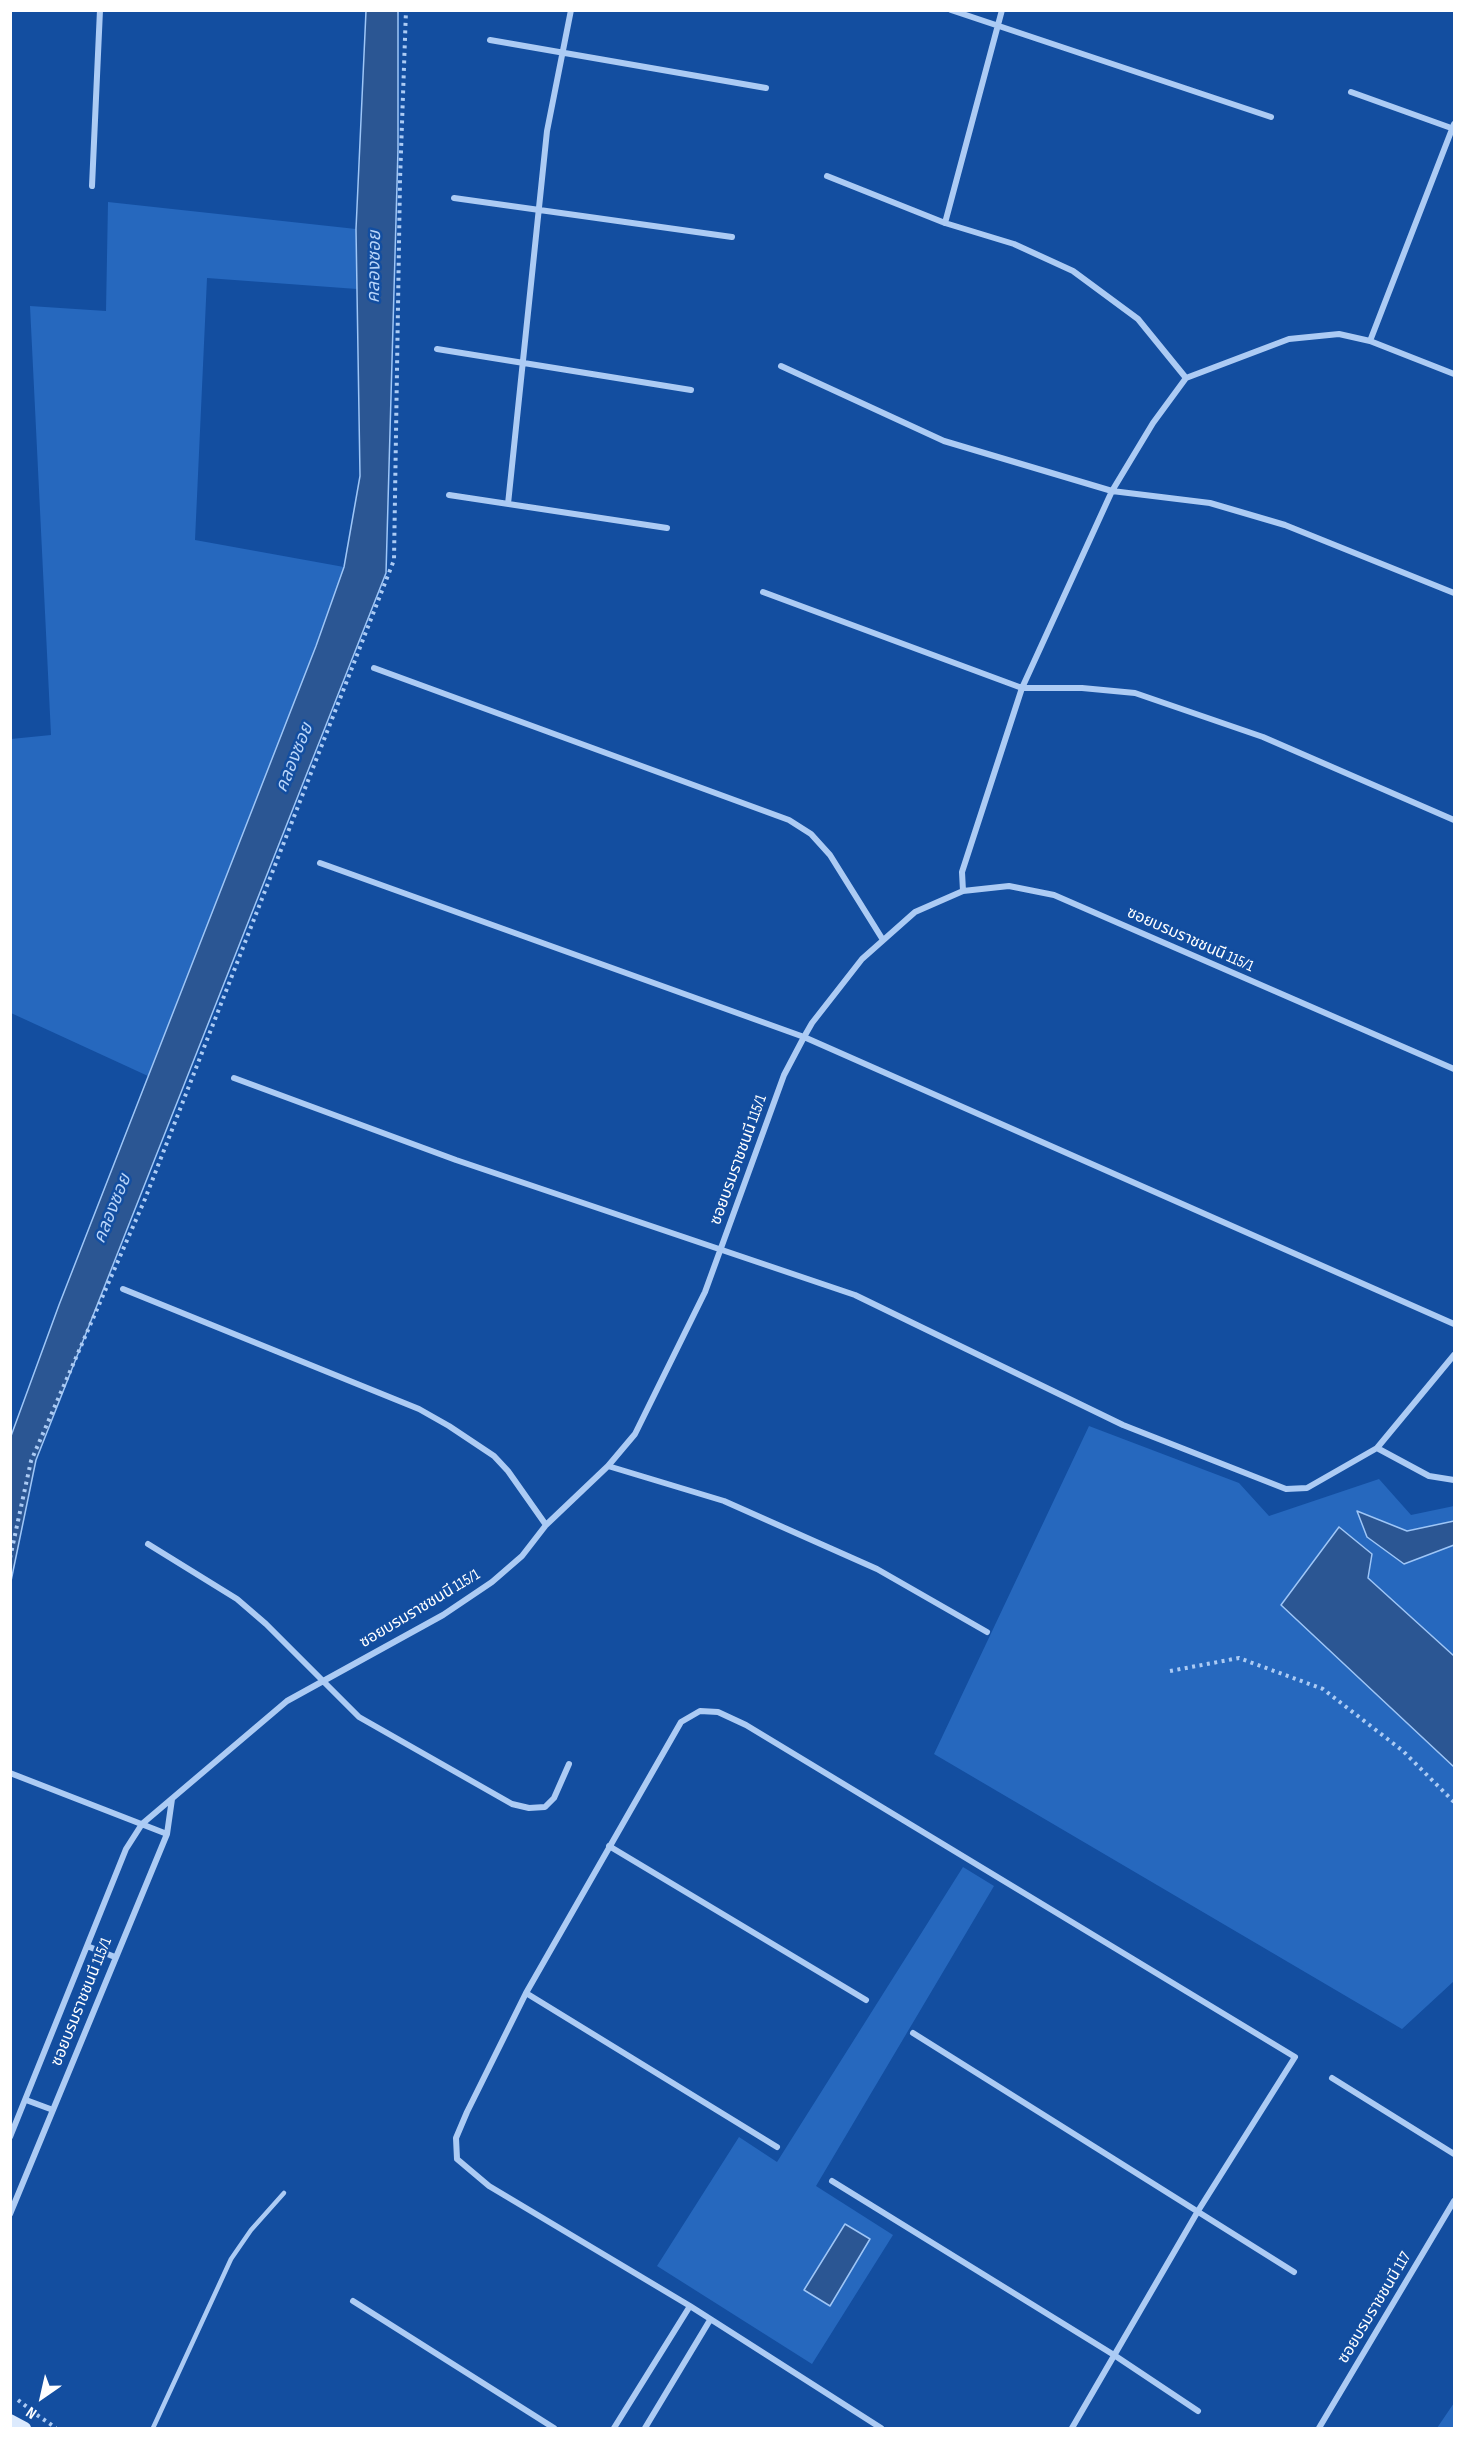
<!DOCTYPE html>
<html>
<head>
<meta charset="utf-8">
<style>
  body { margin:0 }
  #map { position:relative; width:1465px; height:2439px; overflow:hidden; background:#134ea0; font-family:"Sofia Sans Condensed",sans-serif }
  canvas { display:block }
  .frame { position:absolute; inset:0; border:12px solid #fff; pointer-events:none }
  .north { position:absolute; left:12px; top:2367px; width:60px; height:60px; -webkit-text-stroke:4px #134ea0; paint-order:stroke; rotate:214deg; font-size:16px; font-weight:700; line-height:24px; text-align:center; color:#fff }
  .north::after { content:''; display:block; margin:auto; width:21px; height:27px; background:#fff; clip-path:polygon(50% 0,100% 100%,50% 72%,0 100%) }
</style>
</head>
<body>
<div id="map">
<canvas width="1465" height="2439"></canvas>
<div class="frame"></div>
<div class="north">N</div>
</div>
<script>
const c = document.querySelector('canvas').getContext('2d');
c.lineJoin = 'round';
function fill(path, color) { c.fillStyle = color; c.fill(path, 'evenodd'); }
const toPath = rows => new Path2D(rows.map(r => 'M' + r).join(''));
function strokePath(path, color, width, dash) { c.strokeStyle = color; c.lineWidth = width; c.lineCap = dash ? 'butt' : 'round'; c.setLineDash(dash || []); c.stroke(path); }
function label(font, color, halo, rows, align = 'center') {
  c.font = font + ' "Sofia Sans Condensed","Noto Sans Thai",sans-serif'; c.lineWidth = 5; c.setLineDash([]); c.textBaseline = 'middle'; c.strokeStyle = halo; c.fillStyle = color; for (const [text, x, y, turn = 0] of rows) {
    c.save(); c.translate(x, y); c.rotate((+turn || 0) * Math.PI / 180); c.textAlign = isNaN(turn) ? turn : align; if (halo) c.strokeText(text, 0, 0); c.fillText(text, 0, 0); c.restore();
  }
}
const green = toPath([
  [108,202,356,229,357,289,207,278,195,540,344,567,316,646,148,1076,11,1013,11,739,51,735,30,306,106,311],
  [1089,1426,1239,1483,1269,1516,1379,1479,1411,1515,1454,1506,1454,1521,1407,1531,1358,1511,1431,1553,1454,1545,1454,1656,1368,1578,1340,1527,1281,1605,1454,1767,1454,1981,1402,2029,934,1754],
  [963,1867,994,1886,816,2186,893,2235,812,2364,657,2266,739,2137,777,2162],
  [1454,2403,1454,2428,1437,2428]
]);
const water = toPath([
  [366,11,398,11,398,149,386,573,36,1460,11,1581,11,1436,59,1305,316,646,344,567,360,476,356,229,366,11],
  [1357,1511,1407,1531,1454,1521,1454,1545,1404,1564,1367,1537,1357,1511],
  [1339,1527,1372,1554,1368,1578,1454,1656,1454,1767,1281,1605,1339,1527],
  [845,2224,870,2239,830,2306,804,2290,845,2224]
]);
const path = toPath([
  [10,1558,31,1461,145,1199,394,560,400,180,406,10],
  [1170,1671,1239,1658,1323,1689,1403,1751,1454,1802],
  [18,2400,31,2410],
  [37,2415,56,2428]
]);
const lane = toPath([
  [153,2428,231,2259,251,2230,284,2193]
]);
const street = toPath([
  [951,10,1271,117],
  [490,40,766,88],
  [1351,92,1454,129],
  [827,176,945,223,1014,244,1073,271,1138,319,1186,378],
  [92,186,100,10],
  [454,198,732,237],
  [945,223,1002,10],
  [1370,341,1454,124],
  [437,349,691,390],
  [781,366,944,441,1112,491,1210,503,1285,525,1454,593],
  [449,495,667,528],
  [508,504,547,131,571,10],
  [763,592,1022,688,1082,688,1135,693,1263,737,1454,820],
  [374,668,789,820,811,834,830,855,883,940],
  [320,863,804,1037,1454,1324],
  [963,891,962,872,1022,688,1112,491,1153,423,1186,378,1289,339,1339,334,1370,341,1454,374],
  [234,1078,456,1160,855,1295,1123,1425,1286,1489,1307,1488,1377,1448,1454,1355],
  [123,1289,419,1409,449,1426,494,1456,508,1471,546,1525],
  [1377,1448,1429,1476,1454,1480],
  [608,1466,724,1501,877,1569,987,1632],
  [148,1544,237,1599,266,1624,359,1717,512,1804,529,1808,545,1807,554,1798,569,1764],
  [10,1773,167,1834],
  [609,1846,866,2000],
  [87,1946,115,1957],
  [526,1993,777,2147],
  [913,2033,1294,2272],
  [1332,2078,1454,2154],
  [26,2100,53,2110],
  [10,2137,126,1849,142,1824,287,1701,443,1615,492,1582,522,1556,546,1525,608,1466,635,1434,705,1292,784,1075,804,1037,812,1023,862,959,915,912,963,891,1009,886,1054,895,1454,1069],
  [832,2181,1114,2355,1198,2411],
  [10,2214,167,1834,172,1799],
  [353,2301,554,2428],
  [614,2428,690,2306],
  [645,2428,710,2320],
  [881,2428,690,2306,489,2186,457,2159,456,2138,467,2112,526,1993,681,1722,700,1711,718,1712,746,1725,1295,2057,1198,2211,1072,2428],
  [1319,2428,1454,2201]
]);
const secondary = toPath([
  [10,2420,25,2428]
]);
const streetNames = [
  ["ซอยบรมราชชนนี 115/1",1190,940,24],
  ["ซอยบรมราชชนนี 115/1",739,1160,-70],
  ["ซอยบรมราชชนนี 115/1",420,1609,-31],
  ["ซอยบรมราชชนนี 115/1",82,2002,-68],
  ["ซอยบรมราชชนนี 117",1375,2308,-59]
];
const waterNames = [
  ["คลองซอย",375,267,-89],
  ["คลองซอย",295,758,-68],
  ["คลองซอย",113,1209,-68]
];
fill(green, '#2668be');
fill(water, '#2b5693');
strokePath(water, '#9ec6f7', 1.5);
strokePath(path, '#accbf4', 4, [3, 4.5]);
strokePath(lane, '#accbf4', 4.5);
strokePath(street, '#accbf4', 6);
strokePath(secondary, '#dceafd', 12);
label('16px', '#fff', '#134ea0', streetNames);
label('italic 18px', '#b9d5fa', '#134ea0', waterNames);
</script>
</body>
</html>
